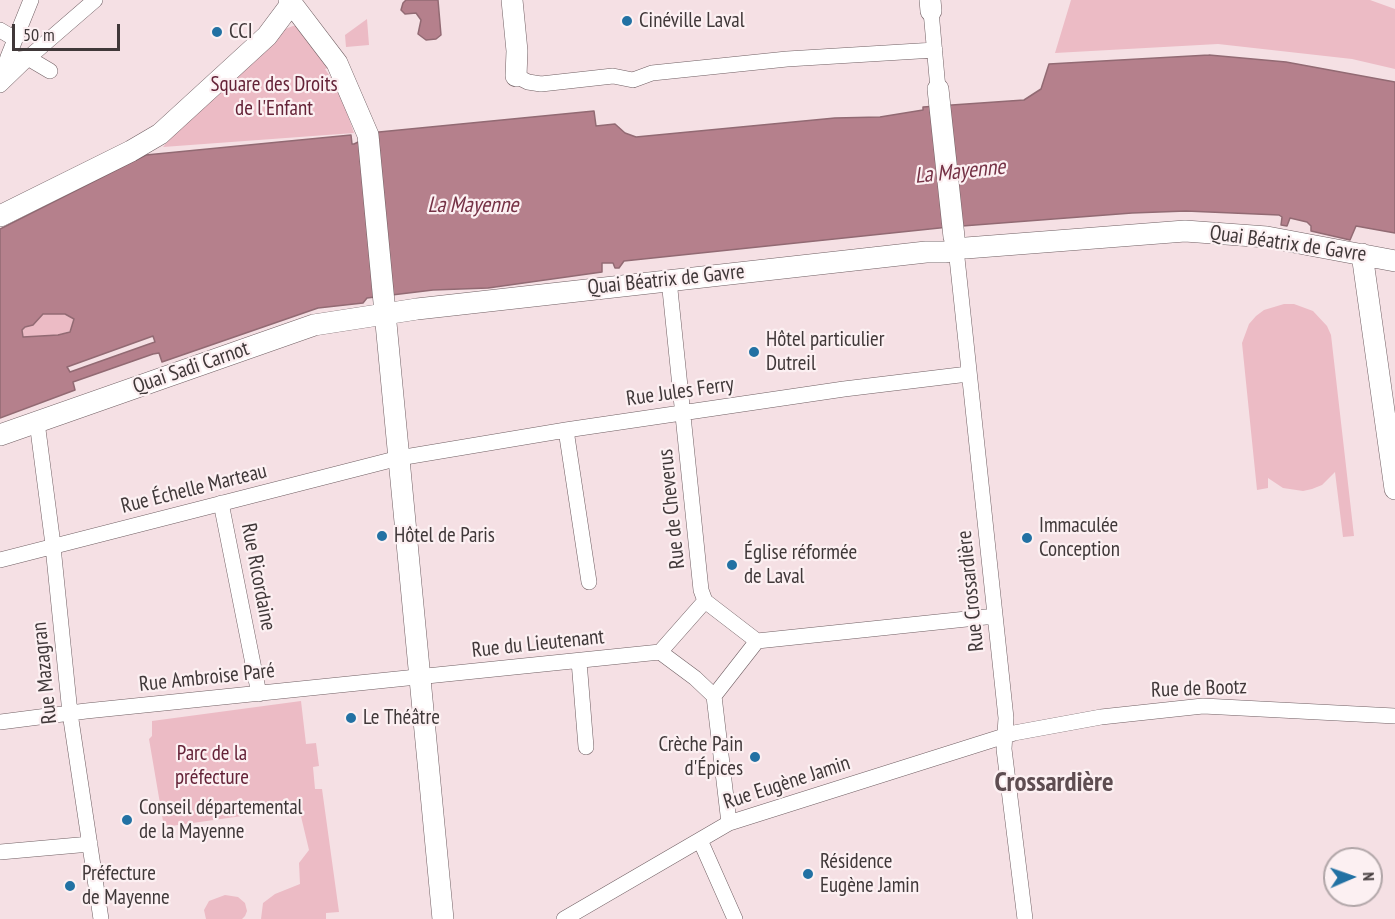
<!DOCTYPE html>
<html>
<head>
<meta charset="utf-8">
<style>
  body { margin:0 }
  #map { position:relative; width:1395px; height:919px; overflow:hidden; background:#f5e0e4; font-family:"PT Sans Narrow",sans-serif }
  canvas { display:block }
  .north { position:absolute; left:1323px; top:847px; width:60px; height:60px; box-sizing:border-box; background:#fcf0f2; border:2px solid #b1a6a8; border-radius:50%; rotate:88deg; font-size:16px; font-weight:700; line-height:24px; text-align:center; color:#403839 }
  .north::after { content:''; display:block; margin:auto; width:21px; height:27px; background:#2271a3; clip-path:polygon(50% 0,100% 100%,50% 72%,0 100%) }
  .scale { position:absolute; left:12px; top:24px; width:108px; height:27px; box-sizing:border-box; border:3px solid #403839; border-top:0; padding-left:8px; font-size:18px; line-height:21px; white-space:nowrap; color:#403839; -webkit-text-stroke:4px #fcf0f2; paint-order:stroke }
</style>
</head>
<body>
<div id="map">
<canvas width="1395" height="919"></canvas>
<div class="north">N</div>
<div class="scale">50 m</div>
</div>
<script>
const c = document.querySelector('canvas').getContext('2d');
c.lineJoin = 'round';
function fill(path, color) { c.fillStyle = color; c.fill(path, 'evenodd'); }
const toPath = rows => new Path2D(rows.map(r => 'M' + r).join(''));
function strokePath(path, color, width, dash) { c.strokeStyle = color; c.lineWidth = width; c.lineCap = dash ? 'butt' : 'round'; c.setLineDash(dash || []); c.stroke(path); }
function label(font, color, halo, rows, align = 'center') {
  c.font = font + ' "PT Sans Narrow",sans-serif'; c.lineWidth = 4.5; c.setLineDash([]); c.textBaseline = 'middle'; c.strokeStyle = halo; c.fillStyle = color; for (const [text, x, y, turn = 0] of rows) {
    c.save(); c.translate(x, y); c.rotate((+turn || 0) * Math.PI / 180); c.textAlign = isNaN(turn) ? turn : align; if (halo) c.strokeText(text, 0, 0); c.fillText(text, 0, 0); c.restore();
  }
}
const green = toPath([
  [1071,0,1370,0,1395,9,1395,69,1352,59,1218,44,1055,53],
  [367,19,369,45,346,47,345,35],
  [293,26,298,26,331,67,325,69,339,90,354,133,163,147,183,122,285,29],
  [1284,304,1294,304,1313,311,1327,326,1331,335,1354,536,1343,537,1335,472,1322,485,1312,489,1303,491,1283,488,1268,478,1268,488,1257,490,1242,343,1249,324,1256,316,1264,310],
  [43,314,65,314,74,319,70,331,58,335,23,337,22,330,25,326,33,325],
  [301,701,306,744,316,743,319,766,313,767,315,789,322,789,339,912,326,913,326,919,261,919,263,903,275,894,300,884,299,863,309,850,299,808,164,827,149,739,152,736,152,721],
  [225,895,238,897,245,903,247,911,245,916,242,919,206,919,204,910,209,901]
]);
const water = toPath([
  [406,0,438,0,441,35,436,39,426,40,418,34,421,20,416,13,405,14,401,10,403,3,406,0],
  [1209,55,1286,62,1395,82,1395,233,1356,226,1350,240,1311,231,1311,226,1307,222,1290,218,1287,226,1281,225,1282,217,1279,215,1186,211,1132,213,949,227,624,261,619,268,615,268,613,263,602,263,602,272,488,288,433,290,367,298,363,303,318,308,162,362,159,353,153,354,73,382,75,390,0,418,0,229,146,155,351,135,352,144,354,144,379,132,594,111,596,126,615,124,625,133,636,137,835,118,880,117,923,110,923,107,1024,100,1041,89,1049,64,1209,55],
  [43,314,65,314,74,319,70,332,58,335,23,337,22,330,25,327,33,325,43,314],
  [153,336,155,342,149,344,70,372,67,367,153,336]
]);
const street = toPath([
  [931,11,938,89],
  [0,30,15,39],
  [20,59,28,58,50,71],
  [516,76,528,82,541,84,613,76,633,80,652,73,787,59,935,50],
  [0,82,8,57,31,0],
  [0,85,28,58,95,0],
  [957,258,1006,718,1004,749,1025,919],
  [669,280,701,590,705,601],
  [37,422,52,537,70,713,101,919],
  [566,430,589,582],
  [221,503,259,694],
  [0,560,399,458,566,430,844,389,968,374],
  [705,601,757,641,714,696,695,678,660,652,705,601],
  [757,641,995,616],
  [579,661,586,747],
  [714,696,729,823],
  [0,722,86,711,660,652],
  [700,840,735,919],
  [0,852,90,844],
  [564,919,729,823,1014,733,1101,717,1203,706,1395,716]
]);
const secondary = toPath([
  [289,0,337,63,368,135,443,919],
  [512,0,517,51,516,76],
  [930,0,931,11],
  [938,89,954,237],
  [0,216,131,151,160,134,267,36,291,4],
  [966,248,1185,231,1267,237,1395,261],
  [1362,254,1395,489],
  [0,435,314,325,417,309,926,252,946,252]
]);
const markers = [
  [627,21,6,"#2271a3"],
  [217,32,6,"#2271a3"],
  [754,352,6,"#2271a3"],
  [382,536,6,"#2271a3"],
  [1027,538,6,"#2271a3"],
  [732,565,6,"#2271a3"],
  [351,718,6,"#2271a3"],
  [755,757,6,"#2271a3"],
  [127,820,6,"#2271a3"],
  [808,874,6,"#2271a3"],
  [70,886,6,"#2271a3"]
];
const poiNames = [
  ["Cinéville Laval",639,21],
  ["CCI",229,32],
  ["Hôtel particulier",766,340],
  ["Dutreil",766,364],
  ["Immaculée",1039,526],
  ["Conception",1039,550],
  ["Hôtel de Paris",394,536],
  ["Église réformée",744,553],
  ["de Laval",744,577],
  ["Le Théâtre",363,718],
  ["Crèche Pain",743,745,"right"],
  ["d'Épices",743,769,"right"],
  ["Conseil départemental",139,808],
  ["de la Mayenne",139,832],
  ["Résidence",820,862],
  ["Eugène Jamin",820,886],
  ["Préfecture",82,874],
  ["de Mayenne",82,898]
];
const parkNames = [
  ["Square des Droits",274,85],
  ["de l'Enfant",274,109],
  ["Parc de la",212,754],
  ["préfecture",212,778]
];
const streetNames = [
  ["Quai Béatrix de Gavre",1288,244,8],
  ["Quai Béatrix de Gavre",666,280,-6],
  ["Quai Sadi Carnot",191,368,-19],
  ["Rue Jules Ferry",680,392,-8],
  ["Rue Échelle Marteau",194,489,-14],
  ["Rue de Cheverus",672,509,-96],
  ["Rue Ricordaine",258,577,79],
  ["Rue Crossardière",971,591,-96],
  ["Rue du Lieutenant",538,644,-6],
  ["Rue Mazagran",45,673,-96],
  ["Rue Ambroise Paré",207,678,-6],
  ["Rue de Bootz",1199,689,-2],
  ["Rue Eugène Jamin",787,783,-18]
];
const waterNames = [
  ["La Mayenne",960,172,-6],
  ["La Mayenne",473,206]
];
const districtNames = [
  ["Crossardière",1054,783]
];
fill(green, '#ecbbc5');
fill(water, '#b5808c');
strokePath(water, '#926a73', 1.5);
strokePath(street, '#705f63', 16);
strokePath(secondary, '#705f63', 22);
strokePath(street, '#fff', 15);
strokePath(secondary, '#fff', 21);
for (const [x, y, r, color] of markers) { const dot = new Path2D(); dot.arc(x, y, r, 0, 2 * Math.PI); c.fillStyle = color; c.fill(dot); strokePath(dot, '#fcf0f2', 2); }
label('21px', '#403839', '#fcf0f2', poiNames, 'left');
label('21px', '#642237', '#fcf0f2', parkNames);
label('21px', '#403839', '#fcf0f2', streetNames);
label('italic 22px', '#753145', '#fcf0f2', waterNames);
label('bold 27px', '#5e4d51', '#fcf0f2', districtNames);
</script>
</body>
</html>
